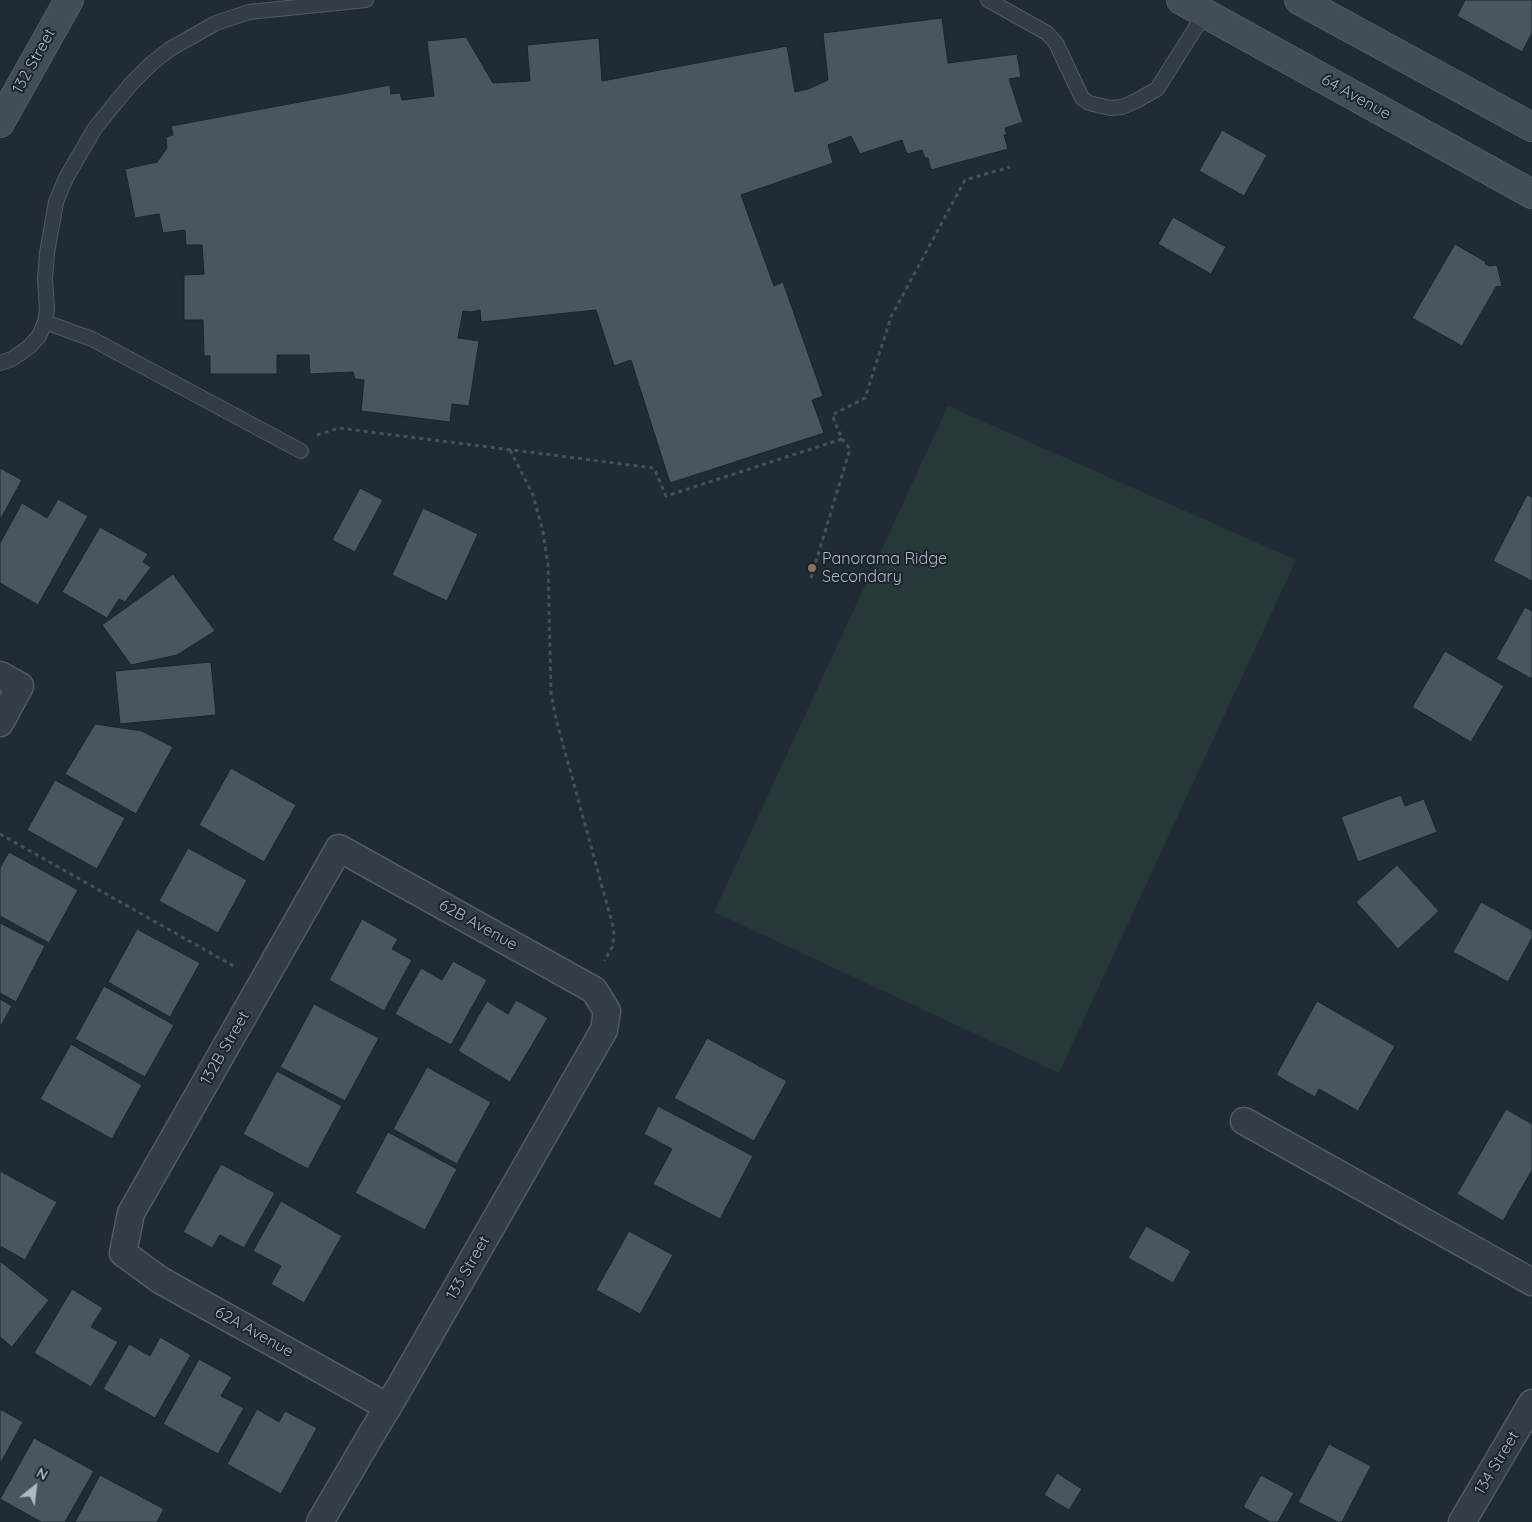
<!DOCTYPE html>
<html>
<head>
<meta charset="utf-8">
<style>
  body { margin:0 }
  #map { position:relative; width:1532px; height:1522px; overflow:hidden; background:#212b35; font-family:Quicksand,sans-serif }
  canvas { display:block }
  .north { position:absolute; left:10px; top:1462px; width:50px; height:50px; -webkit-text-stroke:4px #1a222a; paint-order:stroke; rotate:29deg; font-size:14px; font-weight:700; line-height:20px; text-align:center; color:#aeb8c2 }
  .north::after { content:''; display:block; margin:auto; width:18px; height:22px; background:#aeb8c2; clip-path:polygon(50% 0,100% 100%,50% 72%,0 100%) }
</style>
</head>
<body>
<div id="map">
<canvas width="1532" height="1522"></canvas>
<div class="north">N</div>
</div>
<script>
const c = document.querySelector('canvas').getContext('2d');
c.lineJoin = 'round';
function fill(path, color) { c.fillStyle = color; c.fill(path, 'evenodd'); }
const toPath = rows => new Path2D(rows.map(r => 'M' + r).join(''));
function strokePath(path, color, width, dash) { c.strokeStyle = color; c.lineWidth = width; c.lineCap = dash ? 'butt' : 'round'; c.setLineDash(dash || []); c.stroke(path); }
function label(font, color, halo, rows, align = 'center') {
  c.font = font + ' Quicksand,sans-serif'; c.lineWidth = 4; c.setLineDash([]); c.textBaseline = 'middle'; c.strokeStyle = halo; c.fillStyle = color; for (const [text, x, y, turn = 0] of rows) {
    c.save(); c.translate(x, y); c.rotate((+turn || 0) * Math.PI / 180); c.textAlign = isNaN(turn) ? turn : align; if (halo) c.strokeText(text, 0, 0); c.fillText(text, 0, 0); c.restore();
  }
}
const green = toPath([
  [948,406,1296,560,1059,1073,714,912]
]);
const building = toPath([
  [1465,0,1532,0,1532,33,1522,52,1457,16,1465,0],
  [942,18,948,63,1017,54,1021,77,1009,79,1023,122,1005,128,1007,135,1004,135,1008,149,931,170,928,158,925,158,922,150,907,154,902,140,860,154,851,136,828,145,833,163,741,195,774,286,783,282,823,396,812,400,824,433,670,483,631,360,614,366,596,310,481,322,480,310,471,312,463,311,458,338,479,341,469,406,452,404,450,422,361,411,364,380,355,379,353,372,310,374,309,355,277,355,277,374,210,374,210,356,204,356,203,320,184,320,184,275,204,274,202,245,186,245,185,230,163,233,159,214,135,218,125,169,157,162,167,148,166,137,173,135,171,126,390,85,391,94,400,93,402,100,434,96,427,41,466,37,493,83,530,81,527,45,599,38,602,81,787,46,795,92,808,89,828,80,823,33,942,18],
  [1222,130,1267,155,1244,196,1199,171,1222,130],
  [1173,217,1226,247,1211,274,1158,244,1173,217],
  [1455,244,1486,262,1485,264,1490,266,1497,265,1502,286,1496,287,1462,346,1412,318,1455,244],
  [0,468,22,480,0,520,0,468],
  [360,488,383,500,355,552,332,540,360,488],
  [1527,495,1532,497,1532,581,1493,561,1527,495],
  [58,499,88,516,38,605,0,583,0,543,22,503,47,518,58,499],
  [423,508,478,534,447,601,392,575,423,508],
  [100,527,148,554,143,562,151,567,125,602,119,599,107,618,62,592,100,527],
  [173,574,215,631,177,655,131,665,102,625,173,574],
  [1525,607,1532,611,1532,679,1496,659,1525,607],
  [1445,651,1504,686,1471,742,1412,707,1445,651],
  [211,662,216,715,120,724,115,671,211,662],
  [95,724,142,731,173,747,136,814,65,774,95,724],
  [231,768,296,805,264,862,199,825,231,768],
  [55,780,125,818,97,869,27,830,55,780],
  [1401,795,1405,806,1424,799,1437,832,1358,862,1341,817,1401,795],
  [188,848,247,880,218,933,159,901,188,848],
  [9,852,78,890,49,943,0,916,0,868,9,852],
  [1397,865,1439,911,1398,949,1356,902,1397,865],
  [1481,902,1532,930,1532,938,1508,982,1453,952,1481,902],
  [362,919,398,939,392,949,412,960,384,1011,329,980,362,919],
  [0,923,45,946,16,1002,0,993,0,923],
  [137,929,200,963,170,1017,108,982,137,929],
  [453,961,487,980,451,1045,395,1014,421,968,442,980,453,961],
  [104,986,174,1025,145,1077,75,1039,104,986],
  [0,999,12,1006,0,1027,0,999],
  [516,1000,548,1018,510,1082,458,1051,487,1001,508,1014,516,1000],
  [1317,1001,1395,1046,1358,1111,1319,1089,1315,1097,1276,1075,1317,1001],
  [314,1004,379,1038,345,1101,280,1067,314,1004],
  [707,1038,787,1081,754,1141,674,1098,707,1038],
  [71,1044,142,1085,112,1139,40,1099,71,1044],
  [427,1067,491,1102,457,1164,393,1129,427,1067],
  [277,1071,342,1106,308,1169,243,1134,277,1071],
  [658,1106,753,1156,720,1219,653,1184,672,1149,644,1134,658,1106],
  [1506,1109,1532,1124,1532,1170,1503,1221,1457,1194,1506,1109],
  [388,1132,457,1169,425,1230,355,1193,388,1132],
  [221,1164,275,1193,244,1248,220,1235,212,1248,183,1232,221,1164],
  [0,1171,57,1202,25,1260,0,1246,0,1171],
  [281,1201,342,1236,304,1303,271,1284,281,1266,253,1251,281,1201],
  [1146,1226,1191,1251,1173,1283,1128,1258,1146,1226],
  [629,1231,673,1255,640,1314,596,1290,629,1231],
  [0,1261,49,1300,12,1347,0,1337,0,1261],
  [72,1289,103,1308,91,1327,118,1342,91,1387,34,1353,72,1289],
  [160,1337,191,1355,155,1418,103,1389,129,1344,150,1356,160,1337],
  [199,1359,232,1377,221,1396,244,1408,218,1454,163,1424,199,1359],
  [0,1409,23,1422,0,1464,0,1409],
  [257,1409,279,1422,285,1411,317,1428,281,1494,227,1464,257,1409],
  [34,1438,94,1471,65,1522,41,1522,0,1499,34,1438],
  [1329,1444,1371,1466,1342,1522,1338,1522,1298,1502,1329,1444],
  [1057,1473,1082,1489,1069,1510,1044,1495,1057,1473],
  [100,1475,164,1509,157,1522,75,1522,100,1475],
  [1261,1475,1294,1493,1278,1522,1270,1522,1243,1507,1261,1475]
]);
const path = toPath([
  [317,435,339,428,654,468,666,496,842,439,832,415,865,398,891,317,965,180,1010,167],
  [510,450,533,495,543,532,548,565,551,693,556,719,614,930,613,946,604,961],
  [811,578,850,449,842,439],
  [0,834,237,968]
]);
const service = toPath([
  [988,0,1047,33,1056,43,1082,98,1089,103,1110,108,1122,107,1136,101,1157,89,1205,13],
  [45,322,92,339,301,451],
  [0,363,12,359,29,347,39,336,45,322,47,309,45,279,47,253,56,202,66,178,95,128,130,85,152,63,170,49,216,23,249,12,366,0]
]);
const minor = toPath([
  [0,675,20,686,0,723],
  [1244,1121,1532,1282],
  [320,1522,371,1435,388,1407,406,1376,604,1030,607,1011,594,990,339,848,131,1213,123,1253,160,1280,388,1407],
  [1462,1522,1532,1403]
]);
const secondary = toPath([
  [1181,0,1532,194],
  [1299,0,1532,127],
  [0,123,69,0]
]);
const markers = [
  [812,568,5,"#8d6e63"]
];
const streetNames = [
  ["132 Street",34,61,-61],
  ["64 Avenue",1356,97,29],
  ["62B Avenue",478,925,29],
  ["132B Street",225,1048,-60],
  ["133 Street",468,1268,-60],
  ["62A Avenue",254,1332,29],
  ["134 Street",1497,1463,-59]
];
const poiNames = [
  ["Panorama Ridge",822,559],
  ["Secondary",822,577]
];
fill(green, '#263938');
fill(building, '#495660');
strokePath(building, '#1c242c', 1);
strokePath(service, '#525b63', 16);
strokePath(minor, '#525b63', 29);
strokePath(secondary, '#525b63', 30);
strokePath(path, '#425455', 3, [4, 4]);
strokePath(service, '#343d45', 14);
strokePath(minor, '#343d45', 26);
strokePath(secondary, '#424d58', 28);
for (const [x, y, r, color] of markers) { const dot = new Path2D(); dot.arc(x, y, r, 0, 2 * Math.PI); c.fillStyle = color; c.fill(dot); strokePath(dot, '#1a222a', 2); }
label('16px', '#aeb8c2', '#1a222a', streetNames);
label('16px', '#aeb8c2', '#1a222a', poiNames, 'left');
</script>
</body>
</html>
